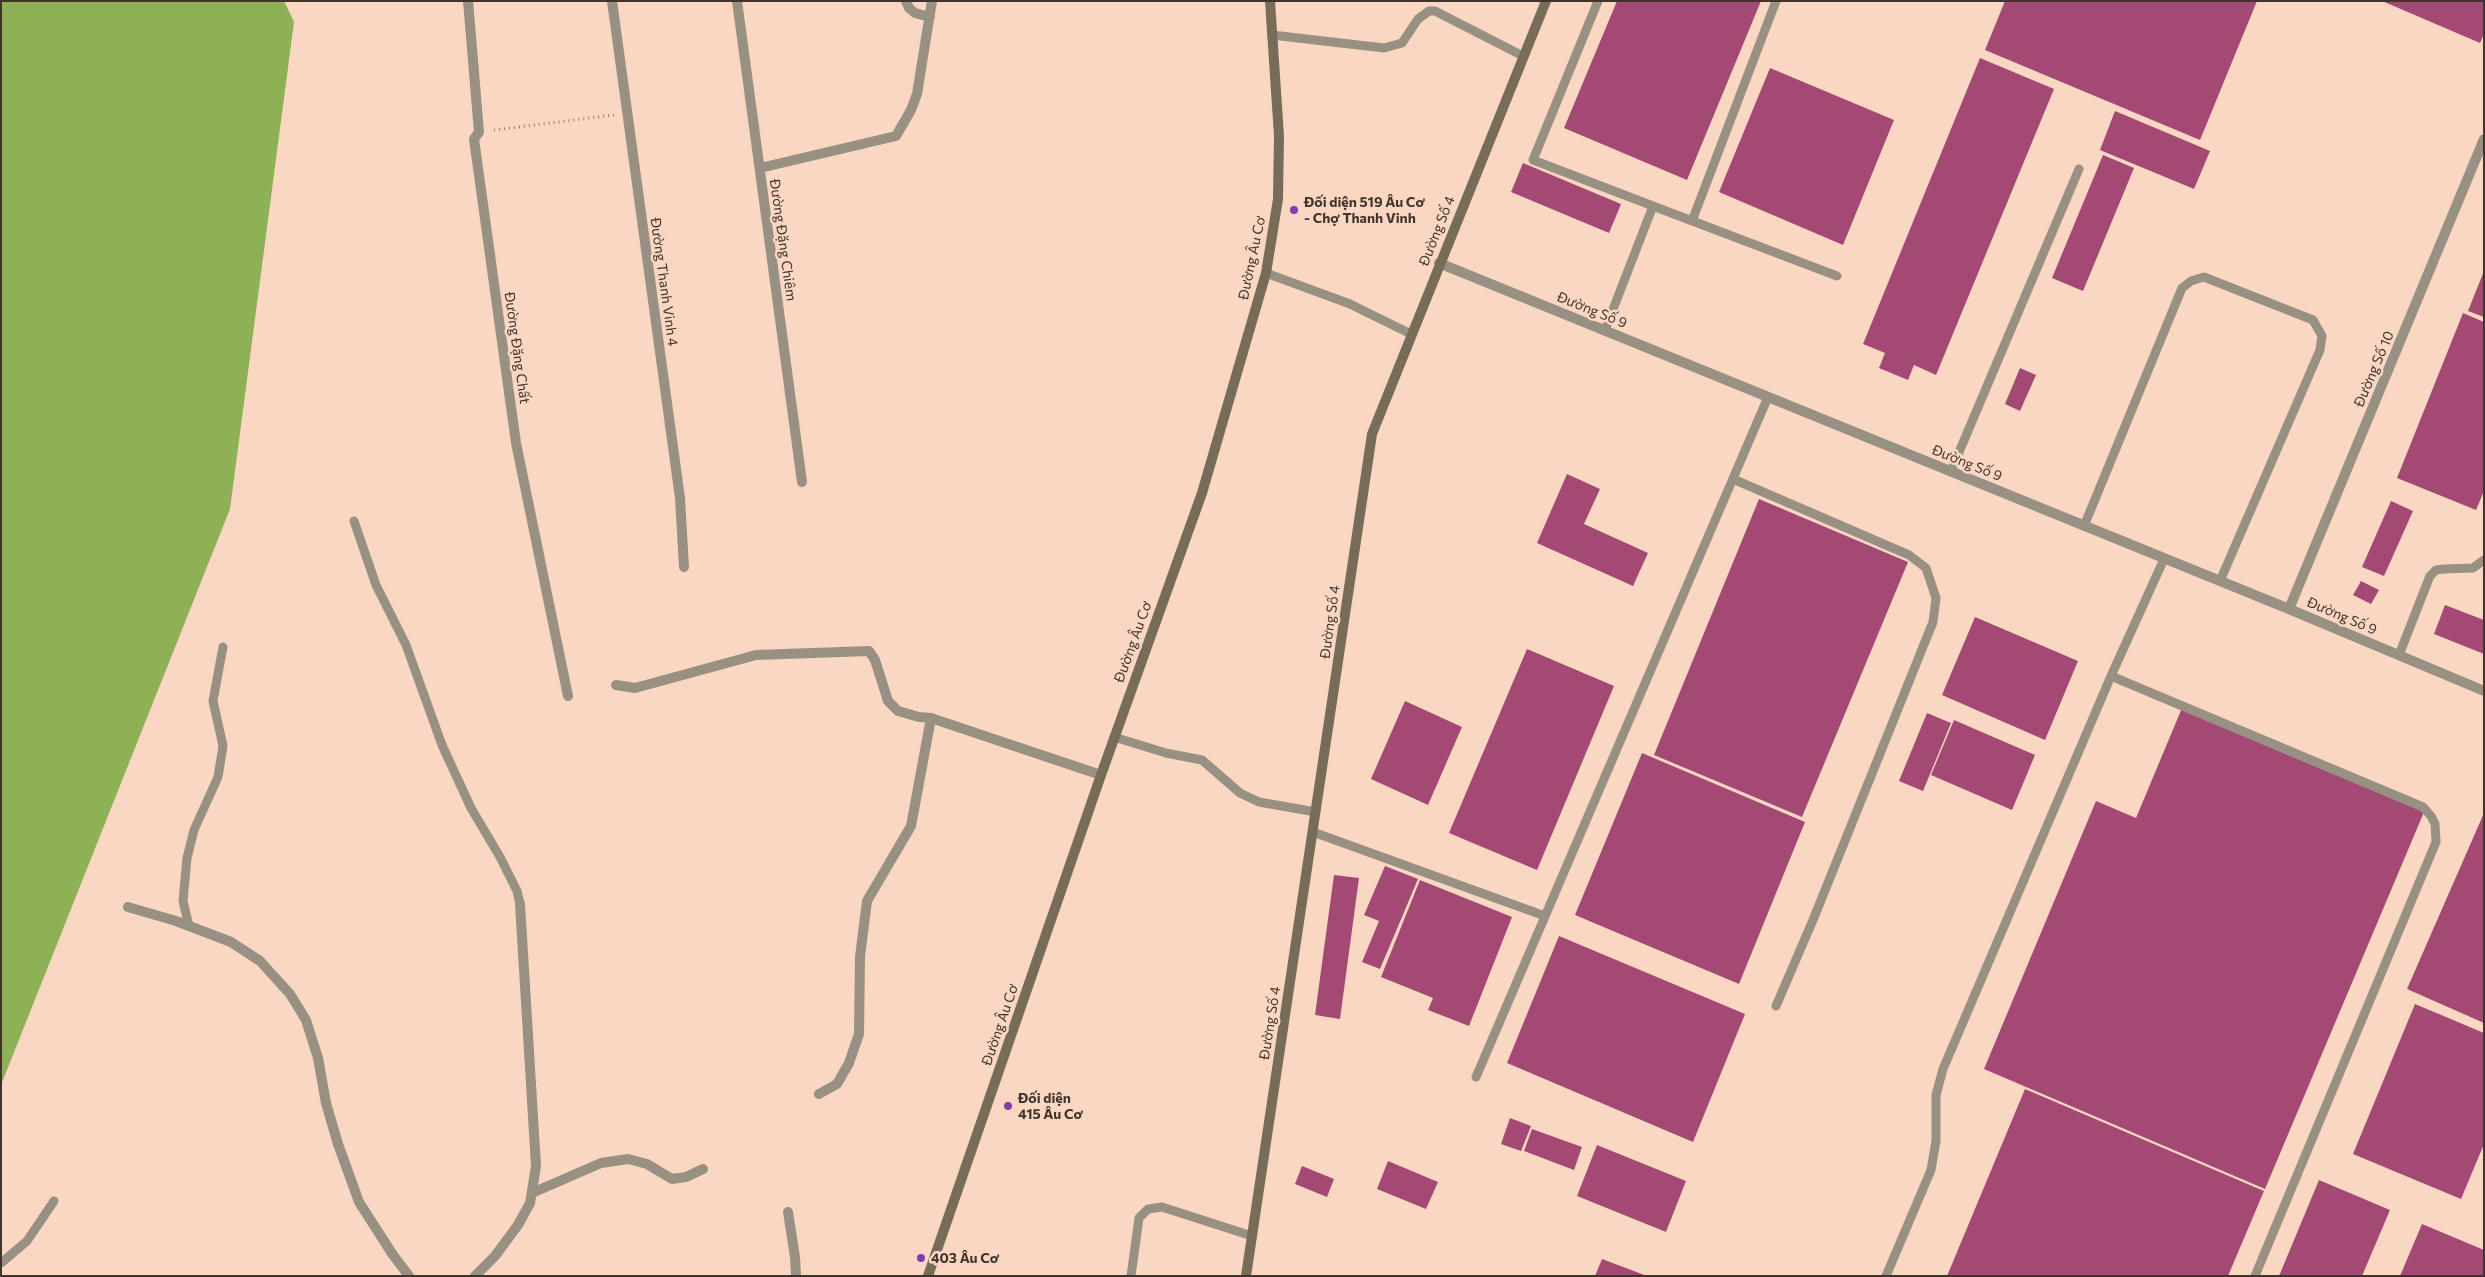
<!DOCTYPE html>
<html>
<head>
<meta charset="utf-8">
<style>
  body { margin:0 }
  #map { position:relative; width:2485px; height:1277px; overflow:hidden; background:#fad7c3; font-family:Commissioner,sans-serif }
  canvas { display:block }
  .frame { position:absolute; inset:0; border:2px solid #41342c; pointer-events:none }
</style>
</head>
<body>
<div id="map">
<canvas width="2485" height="1277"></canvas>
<div class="frame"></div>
</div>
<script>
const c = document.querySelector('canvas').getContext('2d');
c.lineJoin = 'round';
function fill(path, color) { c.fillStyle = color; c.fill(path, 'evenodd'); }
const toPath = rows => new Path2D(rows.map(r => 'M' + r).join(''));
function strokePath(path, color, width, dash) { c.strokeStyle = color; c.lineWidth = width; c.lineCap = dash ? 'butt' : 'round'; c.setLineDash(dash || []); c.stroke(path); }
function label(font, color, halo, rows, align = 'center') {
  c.font = font + ' Commissioner,sans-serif'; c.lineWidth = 5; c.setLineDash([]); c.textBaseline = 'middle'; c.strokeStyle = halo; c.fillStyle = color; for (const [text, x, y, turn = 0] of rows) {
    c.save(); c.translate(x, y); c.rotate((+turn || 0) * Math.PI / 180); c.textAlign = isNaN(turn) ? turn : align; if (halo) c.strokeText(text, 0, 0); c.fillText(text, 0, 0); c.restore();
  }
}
const forest = toPath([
  [1,1,284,1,294,22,230,509,1,1085]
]);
const building = toPath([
  [1617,1,1761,1,1687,180,1564,128],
  [2005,1,2257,1,2200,140,1985,50],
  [2382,1,2484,1,2484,34,2480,43],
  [1980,58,2054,89,1936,375,1914,365,1908,380,1879,368,1885,353,1863,344],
  [1770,68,1894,120,1843,245,1719,192],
  [2115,111,2210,151,2194,189,2100,150],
  [2103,155,2134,168,2083,291,2052,278],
  [1523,163,1621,204,1609,233,1511,192],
  [2484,271,2484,317,2468,311],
  [2463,313,2484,322,2484,491,2476,510,2397,478],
  [2020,368,2036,375,2020,411,2005,404],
  [1567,474,1600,489,1584,524,1648,553,1633,586,1537,543],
  [1759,499,1908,562,1802,817,1654,755],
  [2391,501,2413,511,2384,576,2362,567],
  [2361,581,2379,590,2371,604,2353,595],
  [2445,605,2484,620,2484,654,2434,634],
  [1975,617,2078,661,2045,740,1942,695],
  [1527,649,1614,686,1537,870,1449,833],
  [1405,701,1462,727,1428,805,1371,779],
  [2182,708,2424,812,2265,1189,1984,1069,2096,801,2136,818],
  [1927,713,1951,723,1923,791,1899,781],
  [1954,720,2035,755,2012,810,1931,775],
  [1642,753,1805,822,1739,984,1575,915],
  [2484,813,2484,1023,2407,989],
  [1385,866,1418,879,1380,969,1362,962,1379,921,1364,915],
  [1334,875,1359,878,1340,1019,1315,1015],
  [1420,880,1512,917,1469,1026,1428,1010,1433,998,1381,977],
  [1559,936,1745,1014,1693,1142,1507,1063],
  [2415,1004,2484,1033,2484,1144,2461,1199,2353,1154],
  [2025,1089,2264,1191,2228,1276,1947,1276],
  [1510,1118,1531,1126,1521,1151,1501,1144],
  [1532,1129,1582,1147,1574,1170,1524,1151],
  [1597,1145,1686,1181,1666,1232,1577,1196],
  [1388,1161,1438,1182,1426,1209,1377,1189],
  [1302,1166,1334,1179,1327,1197,1295,1184],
  [2319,1180,2390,1210,2362,1276,2279,1276],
  [2422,1224,2484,1250,2484,1276,2400,1276],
  [1602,1259,1647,1276,1595,1276]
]);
const path = toPath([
  [494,130,614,115]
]);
const lane = toPath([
  [1598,1,1533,160,1653,206,1605,330],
  [1272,35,1384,48,1402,43,1418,19,1429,11,1435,11,1523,56],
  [1653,206,1837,276],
  [1692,221,1776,1],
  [1266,273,1350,304,1411,334],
  [1951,471,2079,169],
  [1733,479,1909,555,1926,568,1936,598,1933,622,1813,920,1776,1006],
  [354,521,376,585,406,645,442,745,471,808,500,857,517,891,520,904],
  [2084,526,2182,288,2191,281,2204,277,2313,320,2322,336,2320,350,2220,581],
  [2399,655,2430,576,2436,570,2444,569,2473,568,2484,560],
  [2111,676,2423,807,2431,816,2435,824,2436,842,2255,1276],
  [1114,737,1166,753,1202,760,1240,793,1259,802,1316,812],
  [1313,832,1545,916],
  [189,926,183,901,187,858,194,830,218,777,223,746,213,701,223,647],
  [1476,1077,1768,397],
  [1,1263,27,1241,54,1201],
  [1131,1276,1139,1218,1148,1209,1162,1207,1252,1236],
  [1886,1276,1931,1170,1936,1141,1936,1095,1943,1069,2111,676,2164,559]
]);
const street = toPath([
  [468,1,479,132,474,139,516,443,568,696],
  [612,1,680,498,684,567],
  [737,1,802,482],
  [906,1,909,8,915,13,930,17],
  [760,168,896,136,911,110,917,94,932,1],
  [1439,263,2289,609,2484,691],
  [2289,609,2484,139],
  [616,685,635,688,756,655,869,651,875,660,888,701,898,711,919,717,931,718,1101,775],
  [128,907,176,921,231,942,260,961,290,994,306,1020,318,1058,326,1103,338,1144,359,1202,393,1255,409,1276],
  [819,1094,837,1084,849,1063,859,1034,860,957,867,901,911,826,931,718],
  [532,1193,601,1163,628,1159,647,1164,672,1179,686,1177,703,1169],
  [788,1212,795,1257,796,1276],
  [475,1276,495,1256,518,1225,530,1203,536,1166,520,904]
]);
const secondary = toPath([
  [928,1276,1101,775,1202,493,1266,273,1278,199,1279,136,1270,1],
  [1246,1276,1372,434,1546,1]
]);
const markers = [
  [1294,210,5,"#863aab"],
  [1008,1106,5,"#863aab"],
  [921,1258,5,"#863aab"]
];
const poiNames = [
  ["Đối diện 519 Âu Cơ",1304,202],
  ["- Chợ Thanh Vinh",1304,218],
  ["Đối diện",1018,1098],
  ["415 Âu Cơ",1018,1114],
  ["403 Âu Cơ",931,1258]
];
const streetNames = [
  ["Đường Số 4",1437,231,-68],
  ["Đường Đặng Chiêm",783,240,82],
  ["Đường Âu Cơ",1252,258,-78],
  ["Đường Thanh Vinh 4",664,282,82],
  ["Đường Số 9",1592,310,22],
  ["Đường Đặng Chất",517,348,82],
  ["Đường Số 10",2374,369,-67],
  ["Đường Số 9",1967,463,22],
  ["Đường Số 9",2342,616,23],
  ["Đường Số 4",1330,622,-82],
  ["Đường Âu Cơ",1133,642,-70],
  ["Đường Số 4",1270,1023,-81],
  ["Đường Âu Cơ",1000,1025,-71]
];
fill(forest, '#8db154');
fill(building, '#a34973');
strokePath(path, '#957e71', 3, [1, 4]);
strokePath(lane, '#989183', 9);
strokePath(street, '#989183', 10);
strokePath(secondary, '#766c58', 10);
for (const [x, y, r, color] of markers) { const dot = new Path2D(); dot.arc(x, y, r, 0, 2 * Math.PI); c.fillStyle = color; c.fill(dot); strokePath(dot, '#fad7c3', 2); }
label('bold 14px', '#41342c', '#fad7c3', poiNames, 'left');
label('14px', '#41342c', '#fad7c3', streetNames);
</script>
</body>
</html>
